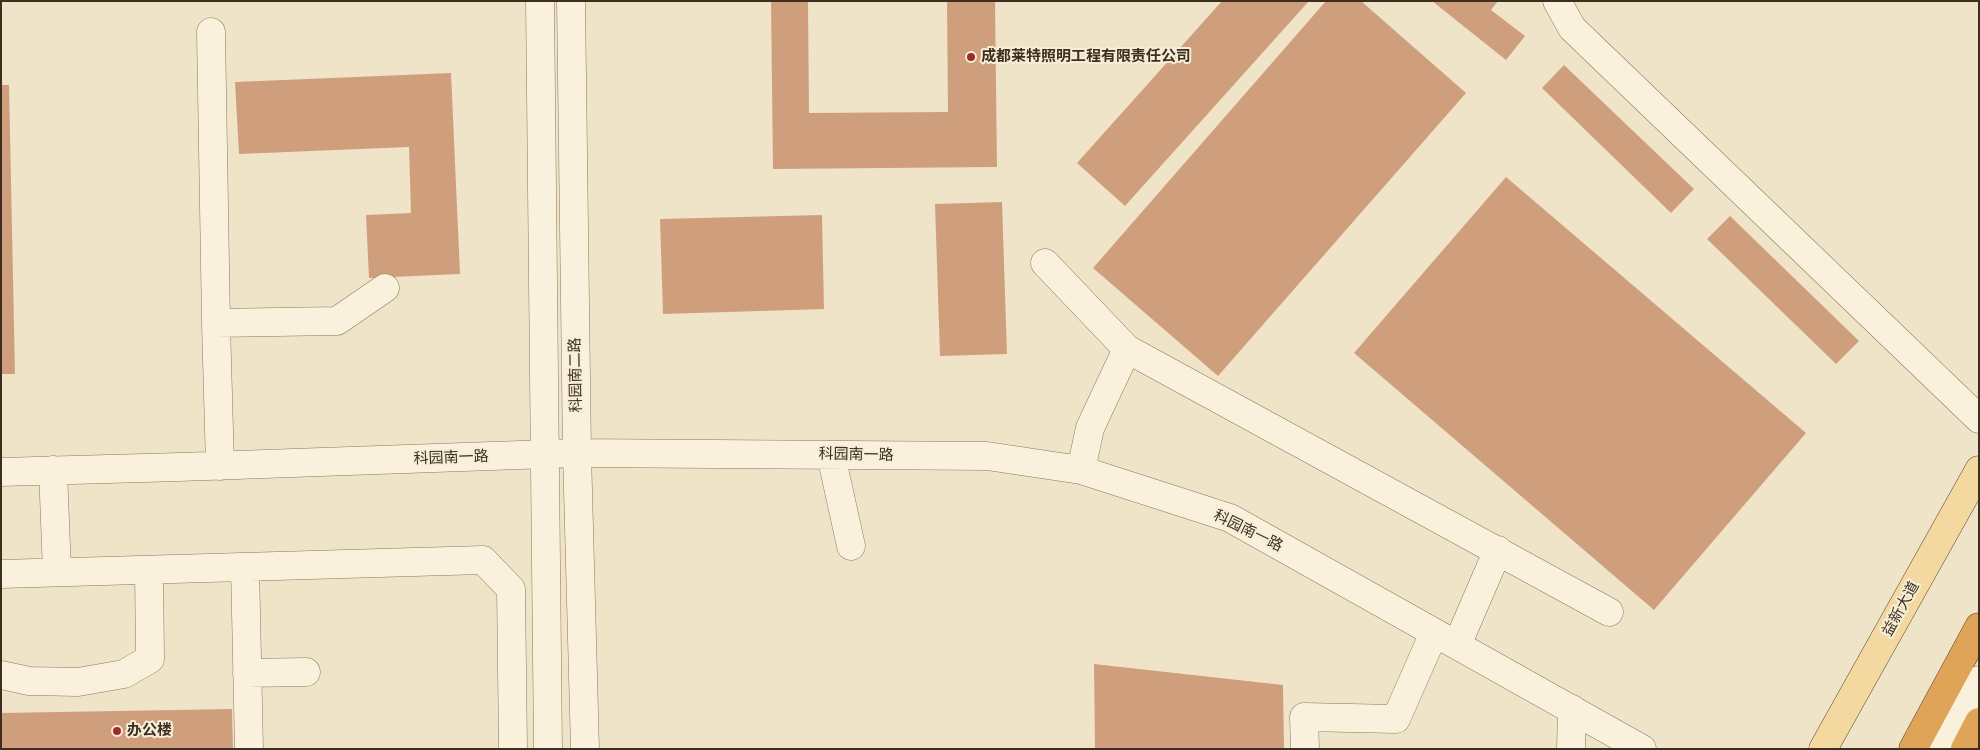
<!DOCTYPE html>
<html>
<head>
<meta charset="utf-8">
<style>
  body { margin:0 }
  #map { position:relative; width:1980px; height:750px; overflow:hidden; background:#f0e4c8; font-family:Merriweather,serif }
  canvas { display:block }
  .frame { position:absolute; inset:0; border:2px solid #3d2e20; pointer-events:none }
</style>
</head>
<body>
<div id="map">
<canvas width="1980" height="750"></canvas>
<div class="frame"></div>
</div>
<script>
const c = document.querySelector('canvas').getContext('2d');
c.lineJoin = 'round';
function fill(path, color) { c.fillStyle = color; c.fill(path, 'evenodd'); }
const toPath = rows => new Path2D(rows.map(r => 'M' + r).join(''));
function strokePath(path, color, width, dash) { c.strokeStyle = color; c.lineWidth = width; c.lineCap = dash ? 'butt' : 'round'; c.setLineDash(dash || []); c.stroke(path); }
function label(font, color, halo, rows, align = 'center') {
  c.font = font + ' Merriweather,"Noto Sans SC",serif'; c.lineWidth = 4; c.setLineDash([]); c.textBaseline = 'middle'; c.strokeStyle = halo; c.fillStyle = color; for (const [text, x, y, turn = 0] of rows) {
    c.save(); c.translate(x, y); c.rotate((+turn || 0) * Math.PI / 180); c.textAlign = isNaN(turn) ? turn : align; if (halo) c.strokeText(text, 0, 0); c.fillText(text, 0, 0); c.restore();
  }
}
const building = toPath([
  [771,1,808,1,809,113,948,112,947,1,995,1,997,167,773,169],
  [1222,1,1309,1,1125,206,1077,163],
  [1326,1,1361,1,1466,93,1218,376,1093,268],
  [1432,1,1498,1,1491,10,1525,36,1506,60],
  [1564,65,1694,189,1671,213,1542,88],
  [451,73,460,274,369,278,366,215,411,213,409,147,239,154,235,82],
  [1,85,9,85,15,374,1,374],
  [1506,177,1806,433,1654,610,1354,353],
  [1002,202,1007,354,940,356,935,204],
  [822,215,824,309,663,314,660,219],
  [1730,216,1859,341,1836,364,1707,239],
  [1094,664,1283,685,1284,749,1095,749],
  [232,709,233,749,1,749,1,713]
]);
const minor = toPath([
  [540,1,548,749],
  [571,1,577,453,585,749],
  [1557,1,1572,28,1979,419],
  [211,32,216,323],
  [1045,263,1127,349,1090,428,1081,470],
  [1127,349,1609,612],
  [831,455,851,546],
  [220,466,216,323,337,321,385,288],
  [53,470,57,572],
  [1,472,179,467,577,453,987,456,1081,470,1230,518,1642,749],
  [245,567,249,749],
  [1,574,483,560,511,589,513,749],
  [1457,645,1498,550],
  [247,673,306,672],
  [1,675,29,681,78,682,124,674,150,659,149,570],
  [1305,749,1304,717,1396,719,1434,633],
  [1571,749,1572,709],
  [1941,749,1979,680]
]);
const major = toPath([
  [1823,749,1979,470]
]);
const highway = toPath([
  [1913,749,1979,627],
  [1965,749,1979,722]
]);
const markers = [
  [971,57,5,"#9e2a2b"],
  [117,731,5,"#9e2a2b"]
];
const poiNames = [
  ["成都莱特照明工程有限责任公司",981,57],
  ["办公楼",127,731]
];
const streetNames = [
  ["科园南二路",576,375,-91],
  ["科园南一路",856,455,1],
  ["科园南一路",451,458,-2],
  ["科园南一路",1248,531,26],
  ["益新大道",1901,609,-61]
];
fill(building, '#cf9f7d');
strokePath(minor, '#8d765c', 29);
strokePath(major, '#5b4430', 29);
strokePath(highway, '#5b4430', 29);
strokePath(minor, '#faf1dc', 28);
strokePath(major, '#f3d9a0', 28);
strokePath(highway, '#e0a458', 28);
for (const [x, y, r, color] of markers) { const dot = new Path2D(); dot.arc(x, y, r, 0, 2 * Math.PI); c.fillStyle = color; c.fill(dot); strokePath(dot, '#f7eed8', 2); }
label('bold 15px', '#3d2e20', '#f7eed8', poiNames, 'left');
label('15px', '#3d2e20', '#f7eed8', streetNames);
</script>
</body>
</html>
